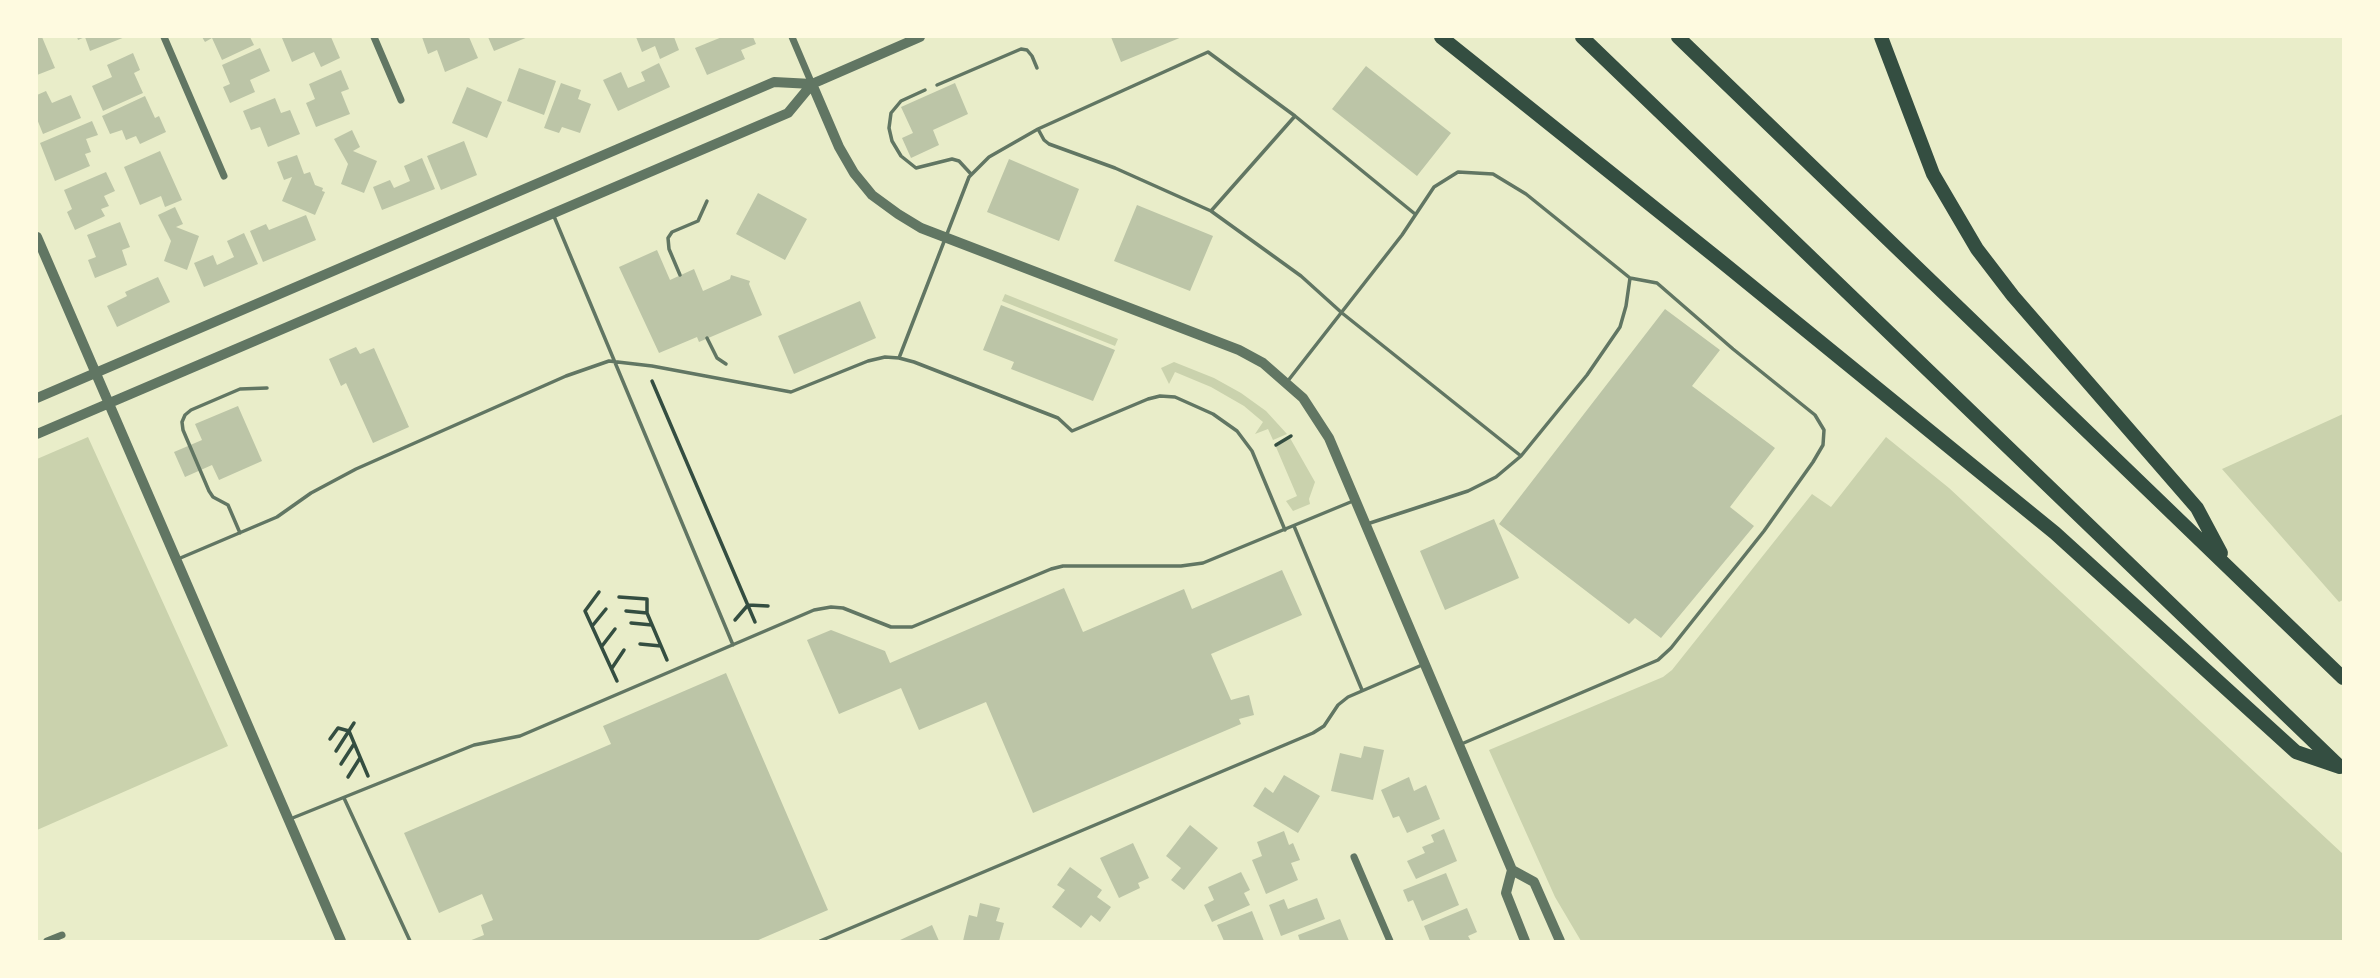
<!DOCTYPE html>
<html>
<head>
<meta charset="utf-8">
<style>
  body { margin:0 }
  #map { position:relative; width:2380px; height:978px; overflow:hidden; background:#e9edc9; font-family:"Noto Sans",sans-serif }
  canvas { display:block }
  .frame { position:absolute; inset:0; border:38px solid #fefae0; pointer-events:none }
</style>
</head>
<body>
<div id="map">
<canvas width="2380" height="978"></canvas>
<div class="frame"></div>
</div>
<script>
const c = document.querySelector('canvas').getContext('2d');
c.lineJoin = 'round';
function fill(path, color) { c.fillStyle = color; c.fill(path, 'evenodd'); }
const toPath = rows => new Path2D(rows.map(r => 'M' + r).join(''));
function strokePath(path, color, width, dash) { c.strokeStyle = color; c.lineWidth = width; c.lineCap = dash ? 'butt' : 'round'; c.setLineDash(dash || []); c.stroke(path); }
const green = toPath([
  [1005,294,1118,339,1115,346,1002,301],
  [1174,362,1214,378,1241,393,1266,411,1287,434,1273,440,1268,429,1255,434,1263,422,1244,406,1211,387,1175,372,1169,384,1161,368],
  [2343,414,2343,600,2339,602,2222,469],
  [88,437,228,746,37,830,37,459],
  [1886,437,1949,488,2343,854,2343,941,1581,941,1555,897,1489,750,1663,677,1672,670,1812,494,1831,507],
  [1290,438,1315,482,1309,499,1310,504,1293,511,1286,501,1297,496,1276,447]
]);
const building = toPath([
  [37,37,42,37,55,68,37,75],
  [77,37,125,37,90,51,85,37,78,40],
  [202,37,250,37,254,45,222,60,212,38,205,42],
  [284,37,331,37,340,58,321,67,314,52,292,62,282,38],
  [422,37,469,37,478,58,445,72,437,50,428,54],
  [488,37,528,37,494,51],
  [636,37,674,37,679,50,660,59,655,46,642,52],
  [722,37,753,37,756,44,741,50,745,59,707,75,695,48],
  [1111,37,1182,37,1121,62],
  [260,48,270,71,250,80,255,92,230,103,223,87,230,84,222,65],
  [133,53,140,70,134,73,143,93,103,111,92,86,112,77,107,65],
  [659,63,670,87,618,111,603,80,621,72,628,88,645,81,641,72],
  [1366,66,1451,133,1417,176,1332,109],
  [519,68,556,81,544,115,507,101],
  [341,70,349,89,341,92,350,114,316,127,306,103,315,99,309,84],
  [561,83,581,90,578,99,591,104,580,133,562,127,559,133,544,128],
  [955,83,968,114,933,130,939,145,911,158,902,138,913,133,901,107],
  [467,87,502,102,487,138,452,123],
  [46,91,52,103,71,95,81,118,43,134,37,119,37,95],
  [145,96,155,118,159,116,166,132,140,144,136,136,126,140,122,130,110,134,102,116],
  [275,98,281,113,290,110,300,134,268,147,260,127,251,130,243,111],
  [92,121,98,135,86,139,91,152,85,154,90,166,55,181,40,143],
  [352,130,360,147,353,151,377,161,364,193,341,184,348,164,334,139],
  [464,141,477,175,441,190,427,156],
  [160,151,182,200,165,207,161,196,140,205,124,167],
  [297,155,304,174,310,172,315,185,323,188,322,191,325,192,315,215,282,201,292,177,284,180,277,162],
  [422,158,435,189,382,210,373,187,390,180,394,188,410,181,404,166],
  [1009,159,1079,189,1059,241,987,212],
  [106,172,115,191,104,196,109,206,101,209,105,216,75,230,67,212,72,209,64,190],
  [758,193,807,219,785,260,736,234],
  [1137,205,1213,236,1190,291,1114,261],
  [175,207,183,224,176,227,199,236,187,270,164,261,171,241,158,215],
  [306,215,316,240,263,262,250,231,266,224,269,230],
  [120,222,130,247,122,250,127,265,95,278,88,260,96,257,87,235],
  [244,233,258,264,204,287,194,263,213,255,217,265,234,257,227,241],
  [657,250,670,280,694,269,703,291,730,279,731,275,750,281,749,284,762,315,699,342,697,337,659,353,619,267],
  [158,277,170,302,117,327,107,306,127,296,125,292],
  [860,301,876,338,794,374,778,336],
  [1001,305,1115,350,1093,401,1011,369,1014,362,983,350],
  [1665,309,1720,350,1692,386,1775,448,1730,507,1754,526,1661,638,1635,618,1629,624,1499,524],
  [356,347,360,354,374,348,409,427,373,443,346,383,341,386,329,359],
  [238,406,262,461,219,480,212,465,185,477,174,452,202,440,195,424],
  [1494,519,1519,578,1445,610,1420,551],
  [1282,570,1302,615,1211,654,1231,700,1249,695,1254,715,1239,719,1241,724,1033,813,986,702,919,730,901,688,839,714,807,640,831,630,885,651,890,663,1064,588,1083,632,1184,589,1192,609],
  [726,673,828,910,756,941,469,941,484,935,481,925,493,920,482,894,439,913,404,833,611,744,603,726],
  [1364,746,1384,750,1373,800,1331,791,1340,753,1361,758],
  [1284,775,1320,796,1298,833,1253,806,1265,787,1273,793],
  [1409,777,1414,791,1426,785,1440,819,1407,833,1399,816,1393,818,1381,790],
  [1190,825,1218,848,1184,890,1171,880,1181,868,1166,856],
  [1444,829,1457,861,1416,879,1407,861,1425,853,1422,847,1434,842,1431,835],
  [1284,831,1289,845,1293,843,1300,860,1291,863,1298,880,1266,894,1252,860,1262,856,1257,842],
  [1133,843,1149,878,1138,883,1140,888,1119,898,1100,858],
  [1070,867,1102,890,1097,897,1111,907,1100,922,1091,915,1081,928,1052,907,1065,890,1057,885],
  [1241,872,1250,890,1244,893,1250,905,1212,922,1204,905,1214,900,1208,887],
  [1446,873,1459,905,1422,921,1413,900,1408,902,1403,890],
  [1317,898,1325,919,1281,936,1269,905,1284,899,1288,909],
  [980,903,1000,908,996,921,1004,923,999,941,963,941,969,915,977,917],
  [1467,908,1477,932,1468,936,1471,941,1430,941,1424,926],
  [1252,911,1264,941,1224,941,1217,925],
  [1340,919,1349,941,1300,941,1298,935],
  [932,925,939,941,898,941]
]);
const path = toPath([
  [652,381,755,622],
  [1276,445,1291,436],
  [599,592,585,611,617,681],
  [619,597,647,599,647,613,667,660],
  [626,611,647,613],
  [735,620,748,605,768,606],
  [631,623,652,625],
  [593,625,606,609],
  [640,644,661,646],
  [602,646,615,629],
  [612,668,624,650],
  [330,739,338,728,349,731,368,776],
  [336,751,354,723],
  [341,764,354,744],
  [348,777,360,758]
]);
const service = toPath([
  [937,85,1021,49,1027,50,1032,56,1037,68],
  [925,90,901,101,891,113,889,128,892,141,901,156,916,168,952,159,959,161,971,174],
  [1038,129,1044,140,1049,144,1115,168,1211,211,1301,276,1342,313,1521,456],
  [1211,211,1295,116],
  [553,214,733,645],
  [680,275,669,249,668,238,672,232,698,221,707,201],
  [707,338,717,358,726,364],
  [899,358,969,177,989,157,1038,129,1208,52,1295,116,1415,214],
  [1287,382,1402,235,1434,187,1458,172,1493,174,1526,194,1630,278,1626,306,1620,327,1587,375,1521,456,1496,477,1468,491,1367,524],
  [1294,526,1362,690],
  [240,533,228,505,213,497,209,491,183,430,182,422,185,415,191,410,240,389,267,388],
  [178,559,277,517,311,493,356,469,566,376,609,361,652,366,791,392,868,361,885,357,899,358,914,362,1058,418,1072,431,1148,399,1160,396,1175,397,1213,414,1237,431,1252,451,1285,530],
  [1459,745,1658,660,1671,648,1764,531,1813,462,1823,445,1824,430,1815,415,1733,349,1657,283,1630,278],
  [344,798,410,941],
  [290,819,474,745,520,736,814,610,831,607,843,608,891,627,912,627,1051,569,1063,566,1181,566,1203,563,1353,501],
  [820,941,1313,733,1324,726,1338,705,1348,697,1422,665]
]);
const minor = toPath([
  [164,37,224,176],
  [374,37,401,100],
  [792,37,812,84],
  [1354,857,1390,941],
  [47,941,62,935]
]);
const tertiary = toPath([
  [812,84,839,147,854,173,872,195,898,214,921,228,1239,350,1263,363,1303,398,1329,438,1512,870,1506,893,1525,941],
  [37,237,341,941],
  [37,398,774,82,812,84],
  [37,434,788,113,812,84,920,37],
  [1512,870,1534,882,1560,941]
]);
const motorway = toPath([
  [1441,37,1722,262,2055,533,2296,752,2340,767],
  [1582,37,2337,764],
  [1678,37,2343,678],
  [1881,37,1933,174,1977,249,2013,296,2197,508,2221,553]
]);
fill(green, '#cad2ad');
fill(building, '#bcc5a7');
strokePath(path, '#344e41', 3.5);
strokePath(service, '#617663', 3.5);
strokePath(minor, '#617663', 7);
strokePath(tertiary, '#617663', 10);
strokePath(motorway, '#344e41', 14);
</script>
</body>
</html>
